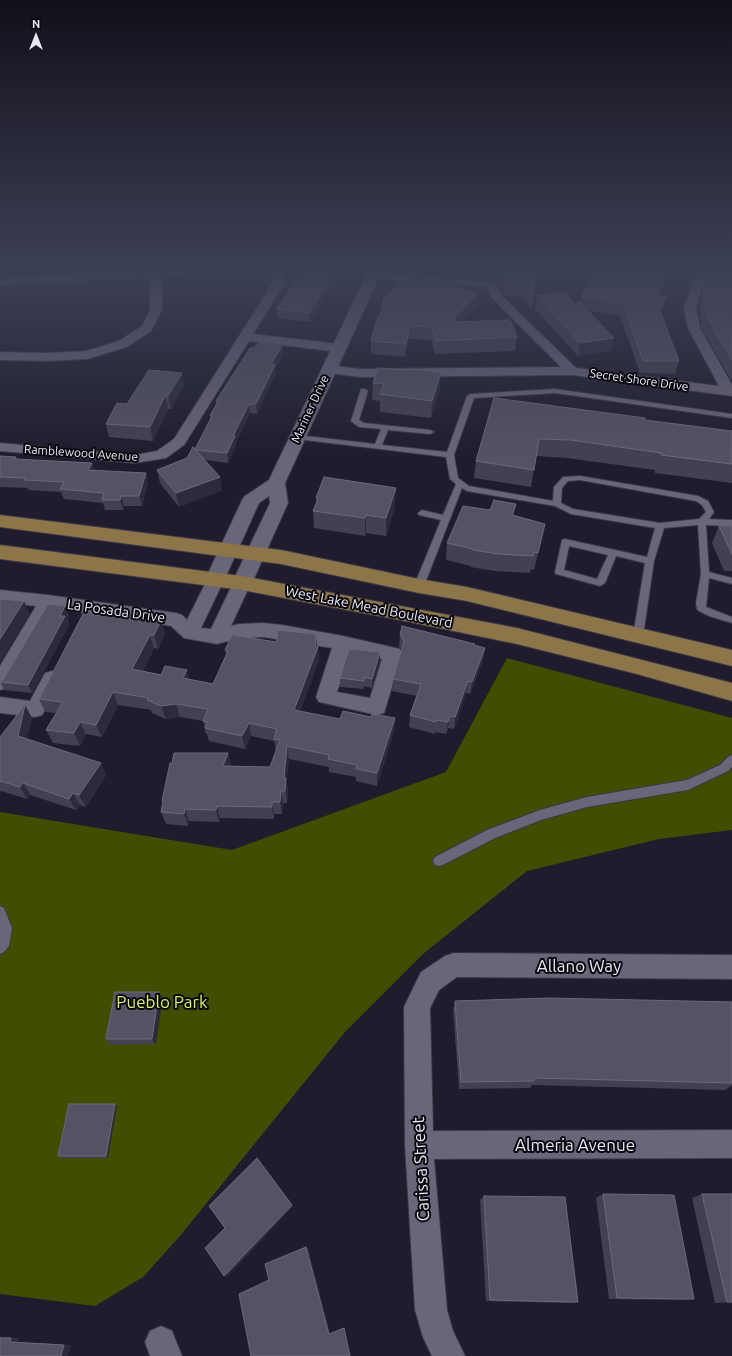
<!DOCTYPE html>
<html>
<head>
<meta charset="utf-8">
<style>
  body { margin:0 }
  #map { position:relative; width:732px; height:1356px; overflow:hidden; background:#201c2d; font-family:Ubuntu,sans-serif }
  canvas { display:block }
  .north { position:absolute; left:16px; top:16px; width:40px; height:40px; -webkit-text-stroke:3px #09080f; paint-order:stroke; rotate:0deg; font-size:11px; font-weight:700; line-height:16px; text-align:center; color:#eae8f3 }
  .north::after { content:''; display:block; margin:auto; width:14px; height:18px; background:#eae8f3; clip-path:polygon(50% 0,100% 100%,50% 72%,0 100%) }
</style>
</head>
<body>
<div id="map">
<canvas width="732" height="1356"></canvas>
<div class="north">N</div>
</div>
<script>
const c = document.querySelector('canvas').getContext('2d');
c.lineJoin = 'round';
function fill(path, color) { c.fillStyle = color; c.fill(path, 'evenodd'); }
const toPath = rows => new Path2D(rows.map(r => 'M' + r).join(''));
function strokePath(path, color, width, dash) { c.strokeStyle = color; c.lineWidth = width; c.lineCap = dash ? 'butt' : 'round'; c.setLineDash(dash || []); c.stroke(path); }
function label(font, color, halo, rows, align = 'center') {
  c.font = font + ' Ubuntu,sans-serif'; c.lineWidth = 4; c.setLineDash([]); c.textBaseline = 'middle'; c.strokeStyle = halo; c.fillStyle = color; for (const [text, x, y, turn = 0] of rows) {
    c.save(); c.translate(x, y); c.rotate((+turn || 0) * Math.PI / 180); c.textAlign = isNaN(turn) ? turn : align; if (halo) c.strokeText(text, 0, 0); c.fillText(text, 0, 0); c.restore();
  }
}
const green = toPath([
  [507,658,732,718,732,830,659,839,527,871,423,954,345,1032,180,1236,143,1277,95,1306,0,1294,0,812,232,850,446,772]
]);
const service = toPath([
  [361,389,364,389,368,391,359,420,364,423,430,430,434,432,430,434,388,430,382,445,447,452,467,396,471,394,555,389,732,414,732,418,555,393,474,398,454,455,458,478,469,486,553,501,554,487,563,477,580,476,698,496,708,501,714,512,709,519,732,520,732,526,706,525,709,572,732,578,732,584,709,578,706,607,732,617,732,623,709,616,699,611,697,609,696,603,701,574,698,525,664,528,654,561,643,636,638,640,633,636,645,563,616,556,605,583,600,586,556,574,555,572,562,540,565,539,647,557,655,528,571,514,555,506,467,491,462,488,424,586,419,589,416,588,414,586,441,520,419,515,418,513,422,510,443,515,456,484,450,479,446,457,297,439,293,437,297,435,375,444,381,429,359,427,351,421,361,389],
  [580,480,696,501,702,505,706,512,699,519,660,523,573,509,561,503,562,488,568,481,580,480],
  [569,546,608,555,597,579,564,570,569,546],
  [732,755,732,767,728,771,688,790,587,807,541,820,495,838,443,865,439,866,435,865,433,861,435,857,487,830,540,810,587,797,687,780,720,765,728,757,732,755],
  [0,906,4,908,12,928,9,946,4,952,0,954,0,906]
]);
const minor = toPath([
  [148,270,209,270,203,273,162,276,162,310,151,331,127,347,87,359,48,361,0,360,0,352,48,353,86,351,119,341,142,326,150,310,150,277,0,285,0,279,148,270],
  [268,270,280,270,286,281,253,334,339,344,343,345,345,348,343,351,339,352,249,341,184,445,166,458,135,463,0,451,0,443,135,455,157,451,174,439,274,281,268,270],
  [703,270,715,270,704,280,696,308,700,328,732,385,732,396,572,375,360,377,329,373,324,372,322,369,324,366,329,365,360,369,561,367,491,297,486,287,366,278,364,276,366,274,370,273,495,282,500,294,576,368,719,386,688,328,684,308,693,279,703,270],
  [215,574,221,576,224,580,201,628,211,629,233,583,236,579,242,577,248,579,251,583,231,626,239,624,263,623,282,625,343,636,400,649,402,654,384,713,377,715,319,702,316,697,332,648,263,637,239,638,217,644,184,638,171,626,53,608,7,688,0,690,0,666,36,606,0,602,0,590,48,595,176,613,182,615,187,620,209,576,215,574],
  [350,651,382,659,370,698,337,692,350,651],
  [52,671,59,673,62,678,42,715,35,717,0,713,0,697,30,701,45,673,52,671],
  [454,953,732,955,732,979,457,977,439,990,430,1008,433,1131,732,1130,732,1158,434,1159,447,1310,453,1331,465,1356,432,1356,423,1337,415,1310,405,1145,404,1007,421,972,445,956,454,953],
  [161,1326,172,1331,182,1356,150,1356,145,1342,150,1331,161,1326]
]);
const tertiary = toPath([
  [366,270,379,270,375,286,285,483,288,503,252,583,249,588,242,590,235,588,232,583,270,503,269,496,259,503,222,585,215,587,208,585,205,580,242,500,245,496,269,480,361,286,366,270]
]);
const primary = toPath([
  [0,515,281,550,419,579,467,587,732,650,732,666,467,601,419,593,281,564,0,527,0,515],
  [0,545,242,576,517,628,732,683,732,701,637,674,517,644,400,620,242,590,0,559,0,545]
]);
const wall = toPath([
  [305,270,339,270,310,322,278,318,277,309,287,295,300,280],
  [442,270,456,270,445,273],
  [506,270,580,270,550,276,535,274,532,310,521,297,504,296],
  [585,270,666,278,659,296,663,309,661,313,679,361,675,374,640,373,620,316,587,310,611,351,578,356,535,309,537,296,576,305,581,302,582,296,589,283,583,282],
  [732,270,732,380,731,380,701,327,699,303,708,274,720,276],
  [476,306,462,322,517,337,515,351,435,354,431,340,409,339,405,357,371,354,371,341,380,316],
  [282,346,283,355,275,368,275,374,257,414,250,413,236,442,236,446,228,463,205,460,222,490,179,507,160,483,157,470,187,458,195,449,211,419,210,416,217,404,216,401,254,348],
  [373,383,440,389,431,418,380,412,380,401,372,400],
  [184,386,171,409,168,409,153,441,109,437,106,424,127,404],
  [494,398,645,420,732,431,732,483,655,473,655,470,567,458,536,456,531,487,474,478,476,461],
  [0,456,16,457,17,460,92,463,94,470,148,483,142,506,124,506,123,510,105,510,103,503,64,499,61,492,28,490,27,488,0,487],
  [316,498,395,506,386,536,366,533,365,536,314,528,313,511,316,503],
  [516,504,514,515,545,524,534,570,531,569,530,573,495,571,470,567,471,566,446,560,447,543,490,510],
  [719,526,732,526,732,571,724,571,712,543],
  [65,606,69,615,67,619,69,625,32,693,4,690,0,682,0,681,3,680],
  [115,613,153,617,153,619,161,621,165,634,158,649,154,648,143,671,213,684,226,655,225,650,276,642,318,647,319,660,300,711,340,719,371,717,395,718,394,731,377,786,356,781,356,777,329,772,329,767,289,759,286,782,288,790,287,803,283,803,282,814,274,814,274,819,220,818,219,822,189,821,188,826,166,824,161,812,163,804,162,801,172,763,228,753,231,765,231,766,270,767,276,751,274,741,251,736,245,749,209,741,207,734,206,734,203,721,180,717,166,719,152,713,151,710,118,705,102,737,86,734,80,746,53,743,46,730,56,713,45,712,39,699,102,616],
  [400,635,475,645,485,648,483,660,470,694,466,693,454,729,448,728,446,734,435,732,435,734,409,727,410,715,417,696,392,691,393,679,402,650,401,648,399,647],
  [380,661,372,688,364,686,364,689,340,687,340,678],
  [25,705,32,718,27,739,101,763,106,775,86,807,80,805,76,810,30,795,27,799,1,791,0,792,0,737],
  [159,992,163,998,156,1044,111,1045,106,1039],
  [455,1001,732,1002,732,1085,725,1090,532,1085,530,1088,459,1089,453,1010],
  [115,1104,117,1107,108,1158,61,1158,58,1156],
  [603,1194,694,1299,684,1300,609,1299,596,1198],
  [702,1194,732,1194,732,1302,715,1303,692,1198],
  [484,1196,578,1302,571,1303,486,1301,480,1200],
  [0,1337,19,1338,18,1342,71,1345,0,1356]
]);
const shadedWall = toPath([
  [334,270,339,270,310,322,309,313],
  [445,270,456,270,445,273],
  [551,270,580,270,550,276],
  [667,270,672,270,666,278,654,307,657,295],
  [478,293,476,306,450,335,451,322],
  [666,297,663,309,657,323,660,311],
  [410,326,409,339,405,357,406,344],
  [614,338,611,351,578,356,580,343],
  [282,346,283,355,275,368,275,374,257,414,256,404,271,364],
  [441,372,440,389,431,418,432,401],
  [182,373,184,386,171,409,168,396],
  [165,396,168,409,153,441,150,427],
  [249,404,250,413,236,442,236,446,228,463,227,453,233,436],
  [92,463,95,473,88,470],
  [146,473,148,483,142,506,139,496],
  [220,477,222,490,179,507,176,493],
  [396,488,395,506,386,536,386,518],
  [121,496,124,506,123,510,120,500],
  [516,504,512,521,512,515],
  [366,515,366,533,365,536,365,518],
  [24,601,30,614,0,663,0,639],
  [65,606,69,615,67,619,69,625,32,693,28,685],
  [153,617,156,630,161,621,165,634,158,649,154,635,152,619],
  [316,634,317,647,318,647,319,660,296,723,294,710,315,646],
  [150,635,154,648,137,683,132,669],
  [485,648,483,660,470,694,472,682],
  [380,652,380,661,372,688,372,679],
  [187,670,190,683,183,678],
  [468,681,466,693,454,729,455,717],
  [113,692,118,705,102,737,96,725],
  [176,704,180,717,166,719,161,706],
  [25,705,32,718,25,749,18,736],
  [450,716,448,728,446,734,448,722],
  [395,718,394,731,377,786,377,773],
  [80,722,86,734,80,746,74,733],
  [249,723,251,736,245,749,242,736],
  [287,746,289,759,286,782,288,790,287,803,284,778],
  [228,753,231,765,226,779,223,766],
  [101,763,106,775,86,807,79,795],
  [23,783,30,795,27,799,20,787],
  [281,791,283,803,282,814,280,802],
  [73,793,80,805,76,810,69,799],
  [272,802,274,814,274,819,272,807],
  [217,806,220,818,219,822,216,810],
  [185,809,189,821,188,826,184,814],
  [159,992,163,998,156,1044,152,1039],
  [115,1104,117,1107,108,1158,106,1156],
  [292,1205,293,1207,227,1277,224,1276],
  [306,1247,308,1248,330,1334,329,1334],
  [11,1338,19,1338,18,1342,10,1342],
  [64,1345,71,1345,68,1356,61,1356]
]);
const building = toPath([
  [305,270,334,270,309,313,277,309,286,295,287,295,295,279,300,280,305,270],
  [507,270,535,270,533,298,523,285,506,284,507,270],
  [585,270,667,270,657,295,666,297,660,311,679,361,643,361,623,304,582,296,596,272,585,270],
  [725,270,732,270,732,360,706,315,703,291,708,274,720,276,725,270],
  [410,274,478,293,451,322,510,320,517,337,436,341,432,327,410,326,406,344,371,341,378,316,380,316,384,298,410,274],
  [565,292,576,305,579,301,614,338,580,343,537,296,565,292],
  [258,343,282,346,271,364,275,365,256,404,249,404,233,436,235,436,227,453,196,450,195,449,212,416,210,416,218,401,216,401,250,348,254,348,258,343],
  [378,368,407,370,408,369,441,372,432,401,380,394,384,384,373,383,378,368],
  [149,370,182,373,168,396,165,396,150,427,106,424,117,403,127,404,149,370],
  [494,398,645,418,645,420,732,431,732,464,661,455,661,453,571,440,539,439,534,470,476,461,494,398],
  [193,447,220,477,176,493,157,470,187,458,193,447],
  [0,456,16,457,15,459,92,463,88,470,146,473,139,496,121,496,120,500,102,500,104,493,60,489,64,482,24,480,25,478,0,477,0,456],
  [324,477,396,488,386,518,366,515,365,518,313,511,318,499,316,498,324,477],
  [494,500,516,504,512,515,545,524,538,553,534,552,533,556,498,554,473,550,473,549,447,543,463,506,490,510,494,500],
  [719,526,732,526,732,554,719,526],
  [0,599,24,601,0,639,0,599],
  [48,604,65,606,60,616,65,616,28,685,0,682,3,680,48,604],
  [105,612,115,613,116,612,153,617,152,619,161,621,154,635,150,635,132,669,161,675,165,666,187,670,183,678,213,684,228,651,225,650,232,635,276,642,278,630,316,634,315,646,318,647,294,710,340,719,343,711,371,717,372,714,395,718,377,773,356,769,357,765,328,759,329,755,287,746,284,778,286,778,285,791,281,791,280,802,272,802,272,807,217,806,216,810,185,809,184,814,161,812,163,801,162,801,170,763,172,763,174,753,228,753,223,766,270,767,280,740,274,739,277,729,249,723,242,736,205,728,208,722,203,721,208,709,176,704,161,706,147,700,149,698,113,692,96,725,80,722,74,733,46,730,63,702,39,699,83,614,102,616,105,612],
  [402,626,475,644,474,645,485,648,472,682,468,681,455,717,450,716,448,722,437,720,436,722,410,715,421,684,393,679,404,642,402,636,400,635,402,626],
  [349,649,380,652,372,679,364,677,364,681,340,678,349,649],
  [25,705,18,736,101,763,79,795,73,793,69,799,23,783,20,787,0,781,0,737,25,705],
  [115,992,159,992,152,1039,106,1039,115,992],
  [549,998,732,1002,732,1083,534,1078,534,1081,461,1082,455,1001,549,998],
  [69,1104,115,1104,106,1156,58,1156,69,1104],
  [257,1158,292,1205,224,1276,205,1248,225,1228,209,1206,257,1158],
  [603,1194,674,1195,694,1299,617,1298,603,1194],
  [702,1194,732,1194,732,1302,727,1302,702,1194],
  [484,1196,565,1197,578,1302,490,1300,484,1196],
  [306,1247,329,1334,344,1328,350,1356,251,1356,239,1294,269,1280,265,1264,306,1247],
  [0,1338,11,1338,10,1342,64,1345,61,1356,0,1356,0,1338]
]);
const farStreetnames = [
  ["Secret Shore Drive",639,380,8],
  ["Mariner Drive",310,409,-65],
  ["Ramblewood Avenue",81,453,4]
];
const streetNames = [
  ["West Lake Mead Boulevard",369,607,11],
  ["La Posada Drive",116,611,8]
];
const nearStreetnames = [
  ["Allano Way",579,966],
  ["Almeria Avenue",575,1145],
  ["Carissa Street",421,1169,-93]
];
const nearParknames = [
  ["Pueblo Park",162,1002]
];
fill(green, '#434d00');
strokePath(service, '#3b3846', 2);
strokePath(minor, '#3b3846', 2);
strokePath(tertiary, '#3b3846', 2);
strokePath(primary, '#3b3846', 2);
fill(service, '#6a667a');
fill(minor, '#6a667a');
fill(tertiary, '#6a667a');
fill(primary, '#8c7548');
fill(wall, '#444052');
fill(shadedWall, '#2e2a3c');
fill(building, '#555263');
strokePath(building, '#6d697a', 1);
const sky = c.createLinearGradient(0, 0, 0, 460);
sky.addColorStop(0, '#120f19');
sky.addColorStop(0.59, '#3c4057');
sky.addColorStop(1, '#3c405700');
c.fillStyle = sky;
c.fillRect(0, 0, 732, 460);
label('12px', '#eae8f3', '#09080f', farStreetnames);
label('14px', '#eae8f3', '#09080f', streetNames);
label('17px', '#eae8f3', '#09080f', nearStreetnames);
label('17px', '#d9f06b', '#09080f', nearParknames);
</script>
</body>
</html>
